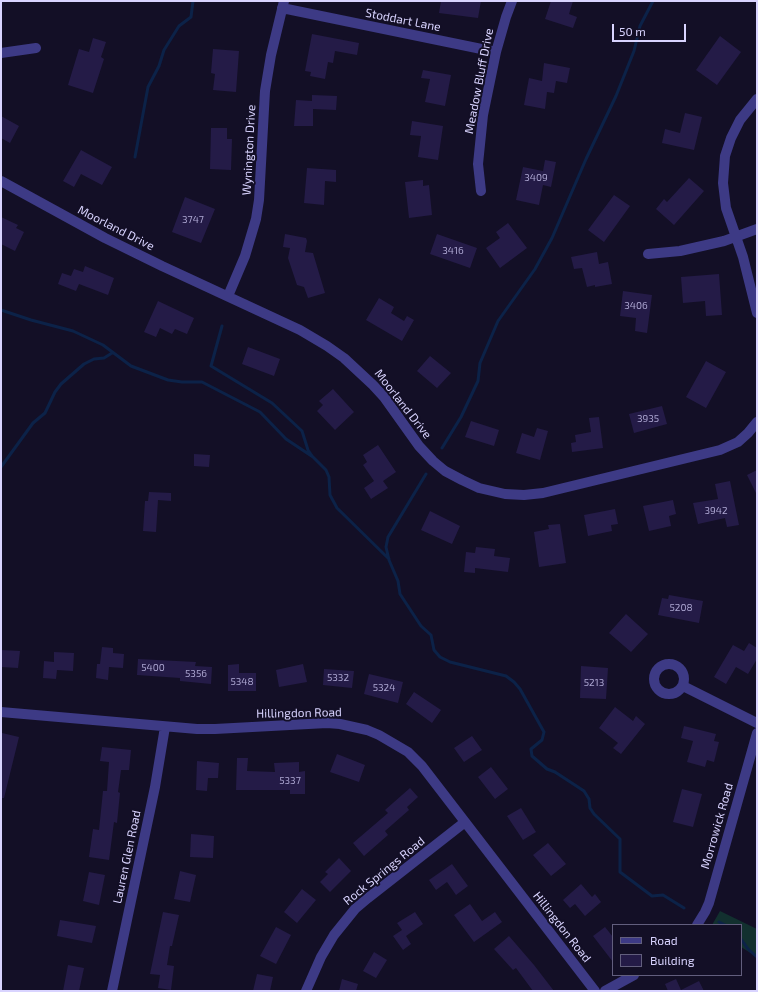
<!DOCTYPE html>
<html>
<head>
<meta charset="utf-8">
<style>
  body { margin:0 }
  #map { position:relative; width:758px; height:992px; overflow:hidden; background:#130f26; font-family:"Exo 2",sans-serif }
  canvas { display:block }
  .frame { position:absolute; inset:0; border:2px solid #d9d4ff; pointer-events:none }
  .legend { position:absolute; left:612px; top:924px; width:130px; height:52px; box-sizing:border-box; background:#130f26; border:1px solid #625e7d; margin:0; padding:5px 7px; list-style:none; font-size:12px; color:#d9d4ff }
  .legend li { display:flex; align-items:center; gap:8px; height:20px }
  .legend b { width:20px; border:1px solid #625e7d }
  .scale { position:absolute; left:612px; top:24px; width:74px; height:18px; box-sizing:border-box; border:2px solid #d9d4ff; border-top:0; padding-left:5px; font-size:12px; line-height:14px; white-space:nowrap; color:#d9d4ff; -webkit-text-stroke:3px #130f26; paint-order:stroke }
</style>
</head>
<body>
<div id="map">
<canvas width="758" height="992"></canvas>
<div class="frame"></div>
<ul class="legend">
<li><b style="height:5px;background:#3d3a85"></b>Road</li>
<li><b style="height:11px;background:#241b47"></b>Building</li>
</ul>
<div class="scale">50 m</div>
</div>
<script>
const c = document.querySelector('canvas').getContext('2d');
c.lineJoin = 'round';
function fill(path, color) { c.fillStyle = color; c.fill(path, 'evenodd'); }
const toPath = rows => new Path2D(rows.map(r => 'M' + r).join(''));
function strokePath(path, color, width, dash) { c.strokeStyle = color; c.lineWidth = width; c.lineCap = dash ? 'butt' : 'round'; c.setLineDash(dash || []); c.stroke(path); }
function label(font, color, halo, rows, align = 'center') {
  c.font = font + ' "Exo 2",sans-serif'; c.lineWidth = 4; c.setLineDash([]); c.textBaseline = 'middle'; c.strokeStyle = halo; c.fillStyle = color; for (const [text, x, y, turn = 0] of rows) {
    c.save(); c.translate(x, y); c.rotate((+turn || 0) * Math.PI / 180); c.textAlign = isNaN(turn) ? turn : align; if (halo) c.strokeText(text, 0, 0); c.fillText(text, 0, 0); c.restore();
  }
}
const green = toPath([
  [720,911,757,929,757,957,741,947,741,925,712,925]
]);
const stream = toPath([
  [135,157,148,87,159,66,164,50,179,26,191,17,193,1],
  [1,310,31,320,73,331,103,345,131,366,168,380,182,382,202,382,260,412,286,439,313,457,326,470,329,477,330,495,337,508,389,559],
  [222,326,211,366,272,403,302,431,308,450,312,456],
  [442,448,461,417,478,381,480,363,498,321,535,269,552,238,586,159,616,96,634,51,640,26,653,1],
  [1,467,33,423,45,413,55,392,61,384,84,364,94,359,104,358,112,353],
  [426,474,388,537,386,547,389,560,398,581,400,594,421,626,431,635,434,650,440,657,450,662,506,676,514,682,520,689,544,732,542,740,531,749,532,756,547,769,555,772,584,791,589,799,590,808,594,814,620,839,620,872,652,896,663,895,684,908],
  [719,922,725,925],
  [741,939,748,949,757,957]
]);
const building = toPath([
  [441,1,481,1,478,18,439,13],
  [551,1,573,1,569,14,577,17,573,28,545,19],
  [312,34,359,43,357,55,335,51,333,63,328,62,325,79,310,76,311,72,305,71],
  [720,36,741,52,717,85,696,70],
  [93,38,106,42,101,57,104,59,93,93,68,85,79,49,89,52],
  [213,49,239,51,236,92,213,90,215,74,211,73],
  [544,63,570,68,567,83,556,81,554,93,547,92,545,109,524,105,529,78,542,81],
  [423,70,451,75,445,106,425,102,430,79,421,78],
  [312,95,337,96,336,110,313,109,313,126,294,126,296,100,312,101],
  [685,113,702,117,694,150,662,143,665,129,680,133],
  [1,116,19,126,10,143,1,138],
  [412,121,443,126,438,160,418,157,421,136,410,135],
  [211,128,227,128,227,139,232,139,231,170,210,169],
  [81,150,112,167,102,185,81,174,74,187,63,181],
  [545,160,556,162,551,187,543,185,539,205,516,200,523,167,543,171],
  [307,168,336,170,336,182,325,181,324,205,304,203],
  [689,178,704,191,674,225,656,209,664,199,667,202],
  [423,180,423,186,429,185,432,215,409,218,405,182],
  [614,195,630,206,604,242,588,230],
  [185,197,215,209,201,243,172,232],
  [1,217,18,225,16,228,24,232,15,251,1,244],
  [508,223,527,248,500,268,486,248,500,238,496,232],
  [285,234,306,238,307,241,305,252,313,253,325,293,308,298,304,287,297,285,288,258,290,248,283,247],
  [437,234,477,248,470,268,430,254],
  [597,252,599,264,608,262,612,284,595,287,595,285,587,287,582,268,574,269,571,257],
  [85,266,114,278,108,295,79,284,76,291,58,284,62,273,71,276,74,269,83,272],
  [719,274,722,315,706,316,705,301,683,303,681,277],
  [623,291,652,295,647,333,635,331,636,318,620,316],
  [379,298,394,307,391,313,404,321,407,316,414,320,402,341,366,320],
  [158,301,194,318,187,334,175,329,172,334,160,328,156,337,144,332],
  [248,347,280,359,274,376,242,364],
  [430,356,451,373,437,388,417,371],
  [706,361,726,372,706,408,686,397],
  [333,389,354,412,335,430,317,411,323,405,319,401],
  [662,406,667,424,634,433,629,414],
  [599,417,603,448,572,452,571,443,576,442,575,435,591,432,589,418],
  [471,421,499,430,494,446,465,437],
  [537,428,548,431,540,460,516,453,522,433,534,437],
  [378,445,396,472,383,481,388,488,371,499,364,488,374,481,363,465,367,462,363,455],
  [194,454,210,455,209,467,194,466],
  [757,470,757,495,747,475],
  [730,481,739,525,727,527,725,518,698,524,693,503,718,499,715,484],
  [149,492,171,493,171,501,158,500,156,532,143,531,145,501,148,501],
  [673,500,676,514,669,516,671,526,649,531,643,506],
  [615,509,618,524,611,525,612,531,588,536,584,515],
  [430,511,460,526,452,544,421,530],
  [560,524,566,563,539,567,534,532,549,529,548,525],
  [476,547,495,549,494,556,510,558,508,572,475,568,475,573,464,572,466,552,475,553],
  [669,595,703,601,699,623,658,615,662,598,668,599],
  [626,614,648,634,631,652,609,633],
  [749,643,757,648,757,659,748,674,736,667,726,684,714,677,733,645,744,651],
  [102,647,113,648,113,653,124,654,123,668,109,667,108,680,96,678,97,664,100,664],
  [1,650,20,651,18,668,1,667],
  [54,652,74,653,73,671,57,670,56,679,43,678,44,661,54,662],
  [138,659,196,662,195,666,212,667,211,684,180,681,180,678,137,675],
  [239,664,239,673,256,673,256,691,228,691,228,665],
  [303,664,307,682,279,687,276,670],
  [581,666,608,668,606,699,580,698],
  [324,669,354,671,352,688,323,685],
  [369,674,403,682,398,703,364,694],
  [414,692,441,710,432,723,406,704],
  [615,707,633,721,636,716,645,724,621,754,613,748,618,743,599,728],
  [684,726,716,734,714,741,719,742,714,762,707,760,705,767,687,762,693,741,681,738],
  [2,733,19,737,4,798,1,798,1,739],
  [472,736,482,750,464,762,454,748],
  [102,747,131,750,129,770,121,770,118,792,120,793,117,823,114,822,109,860,89,857,93,829,99,830,103,791,107,791,109,762,100,761],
  [337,754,365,765,359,782,330,772],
  [237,758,248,758,247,771,275,772,274,763,299,762,299,772,305,771,305,794,290,794,290,790,236,790],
  [197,761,219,763,218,778,208,778,207,791,196,790],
  [491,767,508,789,495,799,478,777],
  [410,788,418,797,407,807,409,810,385,831,388,835,364,856,353,843,388,813,385,810],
  [682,789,702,794,693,827,673,822],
  [521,808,536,832,523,840,507,816],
  [191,834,214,836,213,858,190,857],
  [548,843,566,864,551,876,533,855],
  [339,858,351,871,330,892,320,882,328,874,325,872],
  [452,864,468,886,456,895,447,882,436,890,429,880],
  [180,871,196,875,190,902,174,899],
  [89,872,105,875,99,905,83,901],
  [581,884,592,897,595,894,601,902,585,916,575,904,570,908,563,900],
  [302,889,316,900,297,923,284,912],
  [470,904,482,921,495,912,502,922,474,942,454,915],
  [163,912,179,915,172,946,170,946,167,965,174,966,171,990,158,988,160,975,150,974],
  [415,912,423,924,406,936,411,944,403,950,393,936,402,930,397,923],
  [60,920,96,926,92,943,57,936],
  [276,927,291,935,276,964,260,956],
  [605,927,613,937,613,962,593,936],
  [509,936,534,965,554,991,533,991,516,968,513,970,494,949],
  [374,952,387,960,376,978,363,971],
  [68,965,84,968,79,991,63,991],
  [257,974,273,977,270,991,253,991],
  [342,979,358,984,356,991,339,991],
  [676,979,681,990,699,981,704,991,668,991,665,984]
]);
const minor = toPath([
  [282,8,496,52],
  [1,53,36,48],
  [757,99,740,120,731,138,725,156,723,183,726,208,743,257,757,313],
  [1,181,105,238,162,266,300,330,327,346,344,358,373,385,384,397,419,446,433,461,445,471,462,480,479,488,505,494,524,495,543,493,720,450,738,442,748,433,757,422],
  [481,191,478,164,483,115,496,52,506,17,512,1],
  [648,254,680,251,724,241,757,229],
  [228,296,245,256,256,219,259,200,265,91,271,55,284,1],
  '654 679a15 15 0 1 1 30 0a15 15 0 1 1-30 0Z',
  [683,686,757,723],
  [1,712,197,729,215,729,327,723,340,724,367,730,379,735,408,752,422,766,595,991],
  [697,925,705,912,709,903,757,733],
  [112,991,155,787,165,727],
  [306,991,321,957,334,935,355,909,368,898,465,822],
  [605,991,634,975]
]);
const numberNames = [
  ["3409",536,178],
  ["3747",193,220],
  ["3416",453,251],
  ["3406",636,306],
  ["3935",648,419],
  ["3942",716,511],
  ["5208",681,608],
  ["5400",153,668],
  ["5356",196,674],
  ["5332",338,678],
  ["5348",242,682],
  ["5213",594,683],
  ["5324",384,688],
  ["5337",290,781]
];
const streetNames = [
  ["Stoddart Lane",403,20,11],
  ["Meadow Bluff Drive",479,81,-79],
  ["Wynington Drive",249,150,-87],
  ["Moorland Drive",116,228,27],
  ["Moorland Drive",403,404,52],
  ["Hillingdon Road",299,713,-1],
  ["Morrowick Road",717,826,-74],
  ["Lauren Glen Road",127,857,-78],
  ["Rock Springs Road",384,871,-39],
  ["Hillingdon Road",562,927,52]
];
fill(green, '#12302f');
strokePath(stream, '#0c2248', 3);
fill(building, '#241b47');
strokePath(minor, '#3d3a85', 10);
label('10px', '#aca6d1', null, numberNames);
label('12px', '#d9d4ff', '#130f26', streetNames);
</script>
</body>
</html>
